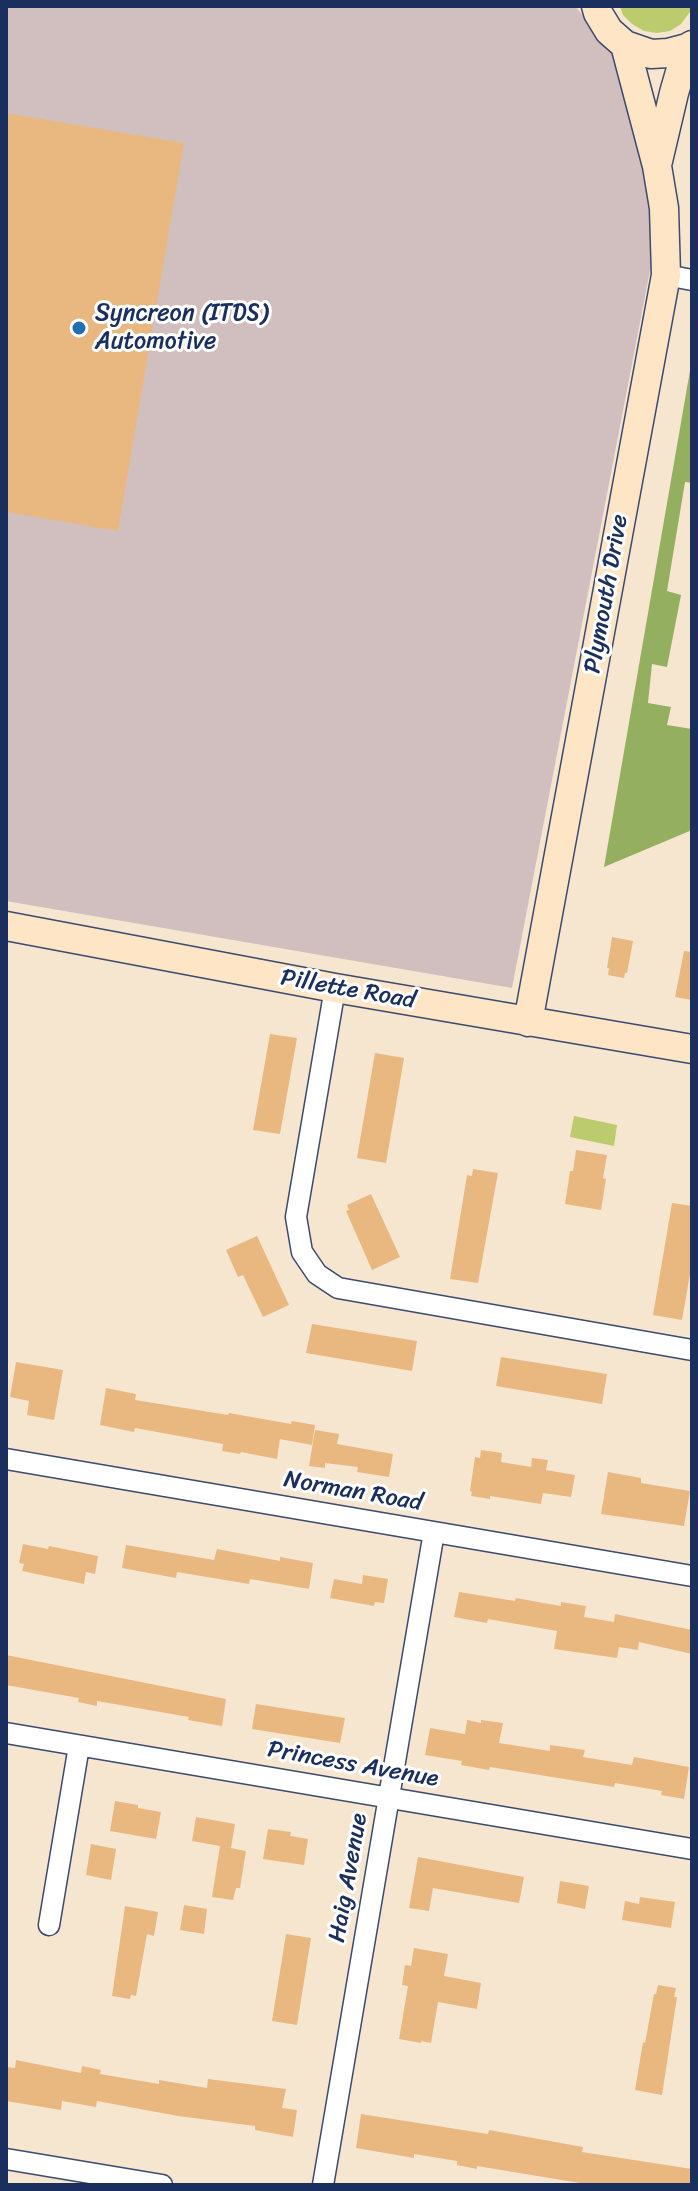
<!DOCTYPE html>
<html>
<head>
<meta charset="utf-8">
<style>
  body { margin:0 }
  #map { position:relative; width:698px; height:2191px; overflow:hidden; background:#f6e6d0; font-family:Sriracha,sans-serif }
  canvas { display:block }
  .frame { position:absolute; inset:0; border:8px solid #1b2f5e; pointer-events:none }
</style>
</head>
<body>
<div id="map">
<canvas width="698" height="2191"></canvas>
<div class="frame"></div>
</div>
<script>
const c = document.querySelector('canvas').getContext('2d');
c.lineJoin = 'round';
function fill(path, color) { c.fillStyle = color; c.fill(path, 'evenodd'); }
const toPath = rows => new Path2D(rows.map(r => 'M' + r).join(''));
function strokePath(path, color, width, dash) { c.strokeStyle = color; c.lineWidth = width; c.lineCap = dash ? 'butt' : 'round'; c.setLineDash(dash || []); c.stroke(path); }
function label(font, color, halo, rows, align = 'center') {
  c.font = font + ' Sriracha,sans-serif'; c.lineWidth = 6; c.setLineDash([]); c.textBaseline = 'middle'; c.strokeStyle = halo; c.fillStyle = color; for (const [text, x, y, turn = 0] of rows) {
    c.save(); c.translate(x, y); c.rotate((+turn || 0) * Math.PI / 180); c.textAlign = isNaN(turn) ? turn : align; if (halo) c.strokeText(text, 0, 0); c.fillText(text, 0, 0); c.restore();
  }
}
const industrial = toPath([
  [6,6,575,6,614,53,654,208,652,260,512,988,6,901]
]);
const green = toPath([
  [620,6,692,6,692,9,681,24,670,31,657,33,644,31,632,24,623,15],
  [574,1116,617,1125,614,1146,570,1137]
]);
const forest = toPath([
  [692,359,692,483,685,482,667,591,681,595,667,667,652,664,648,703,671,707,667,725,692,729,692,830,604,867]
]);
const building = toPath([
  [6,113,184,143,118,531,6,512],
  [612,937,633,941,627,973,625,973,624,978,608,975,609,968,607,968],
  [684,951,692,952,692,1000,675,997],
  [270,1034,297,1038,280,1134,253,1130],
  [375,1053,404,1058,386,1163,357,1158],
  [576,1150,607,1155,603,1178,606,1179,601,1210,565,1204,570,1171,573,1171],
  [473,1169,498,1173,478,1283,450,1279,467,1175,472,1176],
  [371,1194,400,1257,372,1270,346,1211,349,1210,347,1205],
  [672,1203,692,1206,692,1263,682,1320,653,1315],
  [257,1236,289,1305,263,1317,243,1275,238,1277,226,1250],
  [312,1324,417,1341,412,1371,306,1353],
  [501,1357,607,1374,602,1404,496,1386],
  [16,1362,63,1370,54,1420,27,1415,29,1401,10,1397],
  [106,1388,136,1394,135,1400,228,1415,229,1413,291,1424,292,1421,315,1425,312,1445,280,1439,277,1459,241,1452,240,1454,222,1451,223,1444,135,1428,134,1432,100,1425],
  [315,1430,339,1434,337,1444,393,1454,389,1477,357,1472,358,1467,325,1463,325,1468,309,1466],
  [481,1450,502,1453,501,1462,531,1467,532,1458,548,1460,546,1470,575,1475,571,1497,543,1493,541,1504,490,1496,490,1499,471,1496,472,1492,470,1491,475,1457,480,1458],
  [608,1472,641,1478,641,1483,690,1491,684,1526,601,1514],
  [23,1544,48,1549,49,1546,98,1556,95,1574,86,1572,84,1584,22,1571,24,1564,19,1563],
  [126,1545,214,1560,217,1549,280,1561,280,1557,313,1563,309,1589,250,1579,249,1584,177,1572,176,1578,122,1568],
  [363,1575,388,1579,384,1603,375,1602,374,1606,330,1598,334,1579,362,1584],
  [459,1592,515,1601,516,1598,561,1606,561,1602,586,1606,584,1617,614,1622,615,1614,692,1630,692,1654,639,1642,638,1650,619,1647,617,1658,554,1649,557,1631,488,1619,487,1623,454,1617],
  [6,1655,226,1699,222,1726,188,1720,189,1717,97,1701,97,1706,78,1702,79,1698,6,1685],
  [256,1704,345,1718,340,1743,252,1729],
  [467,1720,481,1723,481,1720,503,1723,499,1743,550,1751,550,1745,585,1750,583,1757,632,1765,634,1757,689,1767,684,1799,661,1795,662,1791,615,1783,614,1787,490,1767,489,1770,461,1765,462,1761,425,1755,430,1728,465,1734],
  [115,1801,138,1805,138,1808,161,1812,156,1839,110,1831],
  [196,1817,235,1824,231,1848,192,1841],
  [268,1829,291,1832,290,1836,308,1839,304,1865,263,1859],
  [91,1844,116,1849,111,1880,86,1875],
  [220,1846,246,1851,240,1888,236,1888,233,1900,212,1897],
  [418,1857,524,1877,519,1903,433,1888,429,1911,409,1908],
  [560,1881,589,1886,585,1909,557,1903],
  [640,1897,675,1902,671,1928,622,1920,625,1901,639,1904],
  [184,1905,207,1909,204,1934,180,1930],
  [125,1906,158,1912,154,1936,147,1934,136,1996,131,1995,130,1999,112,1996],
  [286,1934,311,1938,297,2025,272,2021],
  [414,1948,448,1954,444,1976,481,1983,477,2009,438,2002,431,2043,421,2041,421,2043,399,2039,408,1986,402,1985,405,1965,411,1966],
  [658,1985,676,1988,674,1997,677,1997,662,2095,635,2090,643,2042,645,2043,654,1994,656,1994],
  [16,2060,81,2073,82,2066,101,2070,100,2074,159,2084,159,2080,207,2088,208,2079,286,2089,282,2108,297,2110,293,2137,255,2130,255,2126,178,2116,97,2101,96,2107,62,2101,61,2110,6,2101,6,2067,15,2068],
  [361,2114,488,2134,489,2130,583,2147,582,2152,692,2169,692,2185,592,2185,477,2166,477,2169,457,2165,457,2161,414,2154,414,2158,356,2148]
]);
const street = toPath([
  [666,275,692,280],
  [335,988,296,1217,302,1252,317,1274,338,1288,692,1350],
  [6,1459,692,1576],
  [6,1733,692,1849],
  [49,1925,79,1746],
  [6,2159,162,2185],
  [323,2185,434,1532]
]);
const secondary = toPath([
  [596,6,598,13,609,31,625,45,651,54,668,53,687,48,692,45],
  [658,161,674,93,687,48],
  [6,926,335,988,692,1049],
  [528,1022,666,275,664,208,657,166,625,45]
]);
const markers = [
  [79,328,8,"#1f6fb2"]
];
const poiNames = [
  ["Syncreon (ITDS)",95,314],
  ["Automotive",95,342]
];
const streetNames = [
  ["Plymouth Drive",607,594,-80],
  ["Pillette Road",348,990,10],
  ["Norman Road",353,1492,10],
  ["Princess Avenue",353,1765,10],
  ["Haig Avenue",349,1878,-80]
];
fill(industrial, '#d1bfbf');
fill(green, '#bccb6e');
fill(forest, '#95af61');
fill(building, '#e9b881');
strokePath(street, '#3c4a6f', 23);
strokePath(secondary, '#3c4a6f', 31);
strokePath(street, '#fff', 20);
strokePath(secondary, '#fde5c5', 28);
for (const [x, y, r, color] of markers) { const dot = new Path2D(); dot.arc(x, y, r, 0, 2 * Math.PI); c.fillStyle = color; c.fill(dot); strokePath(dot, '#fff', 3); }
label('24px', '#1b2f5e', '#fff', poiNames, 'left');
label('24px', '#1b2f5e', '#fff', streetNames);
</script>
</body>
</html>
